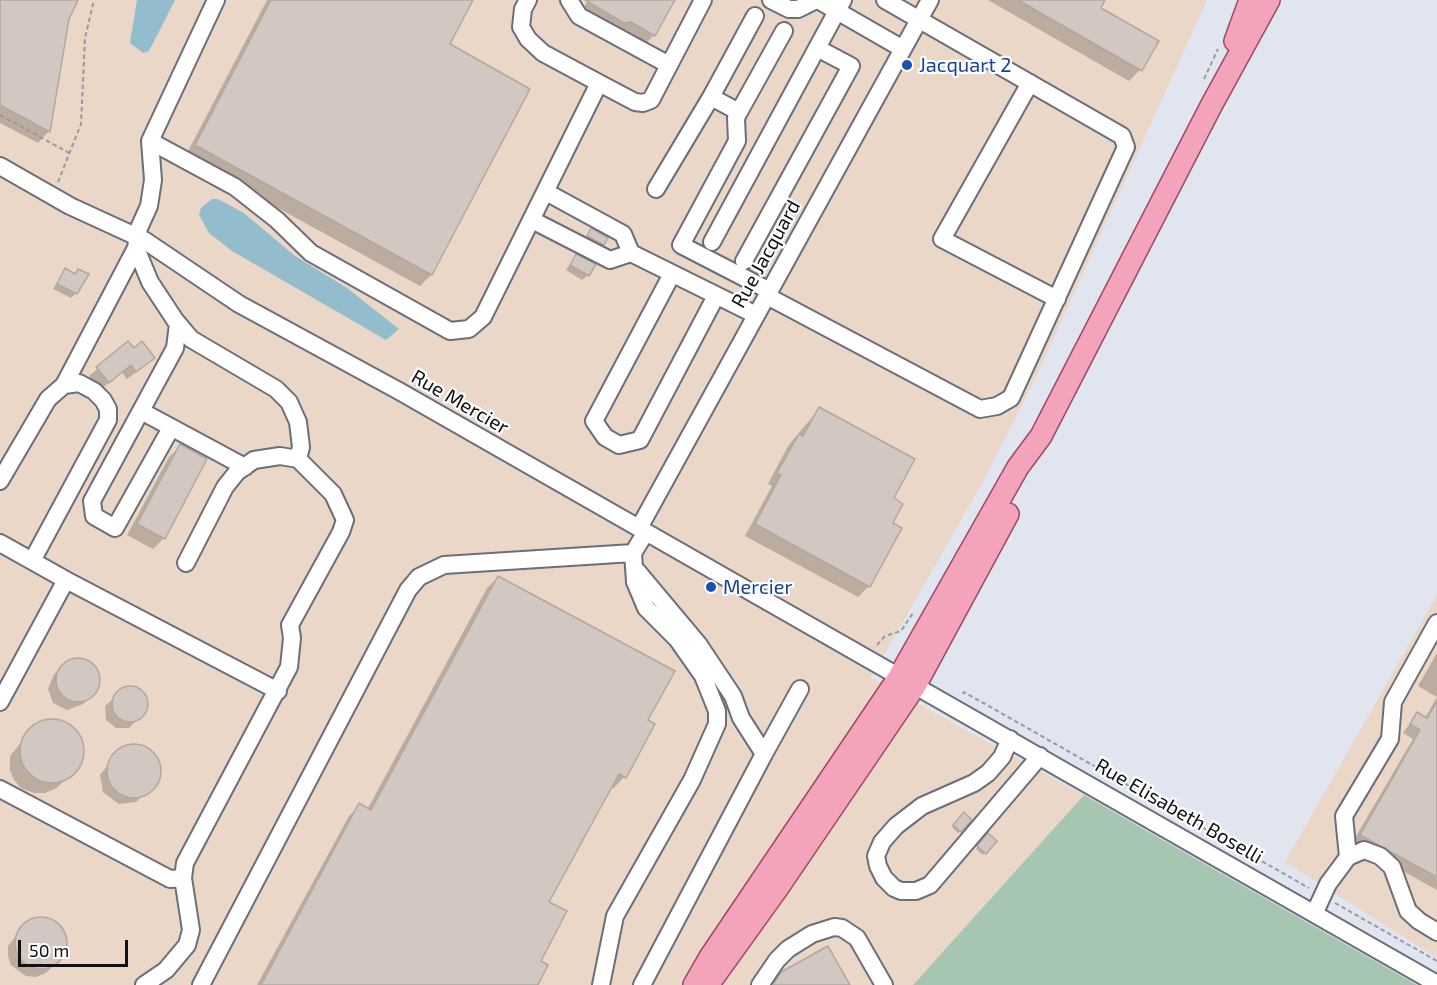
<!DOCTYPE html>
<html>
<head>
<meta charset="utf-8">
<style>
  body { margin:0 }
  #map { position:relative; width:1437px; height:985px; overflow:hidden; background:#e0e5f0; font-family:"Exo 2",sans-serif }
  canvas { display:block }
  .scale { position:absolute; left:18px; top:940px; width:110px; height:27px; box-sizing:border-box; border:3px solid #0f1114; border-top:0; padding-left:8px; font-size:18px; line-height:21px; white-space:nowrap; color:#0f1114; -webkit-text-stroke:4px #fff; paint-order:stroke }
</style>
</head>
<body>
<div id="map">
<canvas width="1437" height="985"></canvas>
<div class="scale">50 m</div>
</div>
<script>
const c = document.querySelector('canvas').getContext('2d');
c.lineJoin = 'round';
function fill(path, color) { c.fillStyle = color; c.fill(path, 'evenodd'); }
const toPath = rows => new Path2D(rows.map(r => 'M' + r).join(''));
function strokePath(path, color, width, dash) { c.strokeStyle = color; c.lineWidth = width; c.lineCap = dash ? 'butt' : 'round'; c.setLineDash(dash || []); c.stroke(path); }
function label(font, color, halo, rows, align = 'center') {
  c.font = font + ' "Exo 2",sans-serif'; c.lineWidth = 4.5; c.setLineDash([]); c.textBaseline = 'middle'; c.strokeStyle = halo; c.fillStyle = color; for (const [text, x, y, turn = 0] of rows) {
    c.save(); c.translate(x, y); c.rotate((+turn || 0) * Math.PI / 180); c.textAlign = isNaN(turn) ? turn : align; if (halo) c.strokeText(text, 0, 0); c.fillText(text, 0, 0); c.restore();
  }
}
const industrial = toPath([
  [0,0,1207,0,1036,377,985,478,871,678,1084,795,913,985,0,985],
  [1437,595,1437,958,1285,862]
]);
const green = toPath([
  [1084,795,1417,985,913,985]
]);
const water = toPath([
  [137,0,175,0,149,51,143,53,130,43],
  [212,199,218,199,244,213,295,256,347,288,399,329,386,340,232,251,209,233,199,215,201,208]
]);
const shadow = toPath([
  [0,0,76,0,67,18,48,132,38,143,0,123],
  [267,0,472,0,448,44,528,89,431,275,420,286,185,157],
  [588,0,674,0,654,35,643,46,580,14],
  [988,0,1103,0,1099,8,1157,42,1140,70,1129,81],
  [591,230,603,244,597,249,583,242],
  [576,256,588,275,582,280,566,270],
  [65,270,74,275,78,271,76,293,71,298,53,289],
  [128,343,144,366,127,379,122,372,100,390,89,376],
  [819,409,891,524,869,586,858,597,745,536,772,486,768,484,788,446],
  [181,446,164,538,153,549,127,535,169,457],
  [498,577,646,720,624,777,614,788,611,787,547,903,536,985,257,985,349,816,360,805,367,810,487,588],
  [1437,653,1437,697,1418,686],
  [77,660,94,667,99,681,98,689,83,704,67,710,53,703,48,689,54,674,63,666],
  [126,688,139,689,147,701,145,711,129,728,116,728,106,720,105,706],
  [1437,697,1437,890,1352,843,1413,739,1403,733,1417,714,1425,718],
  [55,721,65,724,76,733,81,745,82,756,78,766,57,788,45,793,34,793,21,788,14,780,10,770,10,756,34,727],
  [139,746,155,757,159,774,155,784,136,802,119,804,103,792,100,775,120,750],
  [964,814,970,820,958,833,952,827],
  [988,835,994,841,983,855,976,849],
  [44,919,53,922,61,929,65,947,62,956,46,973,36,977,26,976,11,965,8,956,8,946,26,924]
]);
const building = toPath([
  [0,0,78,0,69,19,50,132,0,105,0,0],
  [271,0,473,0,450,44,530,89,432,275,195,145,271,0],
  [585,0,675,0,655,36,631,22,624,23,585,0],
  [1018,0,1105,0,1101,8,1159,41,1142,71,1018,0],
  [591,228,608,238,604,245,587,236,591,228],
  [576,254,596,264,589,276,570,265,576,254],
  [65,268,75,274,78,269,89,274,77,294,57,284,65,268],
  [128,341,134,348,142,341,155,358,136,372,131,365,109,383,96,367,128,341],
  [819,407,915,459,894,498,903,504,893,523,902,528,870,587,755,524,781,475,777,473,799,434,803,436,819,407],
  [180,444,207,459,165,539,137,524,180,444],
  [498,576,675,671,648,720,655,724,638,756,626,778,619,774,549,902,567,911,541,961,548,965,538,985,261,985,359,803,371,810,498,576],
  '56 680a22 22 0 1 1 44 0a22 22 0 1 1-44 0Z',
  '112 704a18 18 0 1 1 36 0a18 18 0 1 1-36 0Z',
  [1437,701,1437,877,1360,835,1420,730,1410,724,1417,712,1427,718,1437,701],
  '20 751a32 32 0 1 1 64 0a32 32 0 1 1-64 0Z',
  '107 771a27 27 0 1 1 54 0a27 27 0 1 1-54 0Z',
  [964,812,972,820,961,832,953,825,964,812],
  [988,833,997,841,986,854,977,846,988,833],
  '15 943a26 26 0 1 1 52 0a26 26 0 1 1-52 0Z',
  [828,946,850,985,773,985,781,972,828,946]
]);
const path = toPath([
  [1204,79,1218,49],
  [0,115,71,154],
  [58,182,81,124,85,38,94,0],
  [877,645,885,636,901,631,913,613],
  [963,694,964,692,1309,888],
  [1335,903,1437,961]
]);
const minor = toPath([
  [569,0,579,16,669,65],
  [771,0,789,9,798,9,816,0],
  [818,0,903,49],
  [599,83,635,102,643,103,651,100,703,0],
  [1030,83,942,239,1057,299],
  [739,112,711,97,755,16],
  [150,141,235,187,277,220,311,253,450,331,469,329,483,317,599,83,543,53,528,39,521,27,523,9,528,0],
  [0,166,70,206,144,240,239,304,399,391,1437,984],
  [656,189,711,97],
  [546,192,623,234,631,253,756,315],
  [532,220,610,260,631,253],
  [712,242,843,0],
  [744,261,851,66,817,48],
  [672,274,594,421,605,437,619,445,640,440,716,296],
  [770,291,681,245,737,141,736,118,739,112,784,31],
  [767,296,980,409,997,406,1011,398,1126,147,1122,136,885,0],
  [64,385,136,248],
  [141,411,245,467],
  [171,428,115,528,94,516,92,501,175,348,178,324],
  [0,481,48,399,64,385,79,383,94,391,103,400,108,409,108,420,32,561],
  [639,528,930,0],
  [0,543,66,580],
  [186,563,225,487,237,472,254,460,280,456,298,459,301,447,298,422,289,402,276,389,191,339,175,320,150,282,136,248,139,228,149,206,153,180,150,141,216,0],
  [637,571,699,645,733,696,741,718,764,754,642,985],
  [0,702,66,580,278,691],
  [1010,739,1002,757,988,773,974,783,922,806,896,826,882,842,876,856,878,866,884,878,894,888,901,891,916,891,930,885,1040,756],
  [764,754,800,689],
  [0,789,170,879,183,878],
  [1348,857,1344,816,1390,739,1393,702,1437,623],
  [1315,912,1328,884,1348,857,1364,850,1380,856,1392,867,1408,911,1419,921,1437,932],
  [144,985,166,970,187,945,191,930,183,878,185,863,289,667,292,638,290,625,341,532,345,520,333,494,298,459],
  [201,985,408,590,419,577,444,565,633,553],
  [601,985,615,916,692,780,717,724,717,711,703,676,677,639,646,608,635,582,633,553,646,532],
  [760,985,777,960,788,949,812,934,834,927,842,928,857,938,884,985]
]);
const major = toPath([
  [1235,41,1250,0],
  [694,985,710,957,899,677,1018,467,1041,436,1211,106,1269,0],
  [708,985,777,889,915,686,1008,514]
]);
const markers = [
  [907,65,6,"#1a4fb4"],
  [711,587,6,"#1a4fb4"]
];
const transitNames = [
  ["Jacquart 2",919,65],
  ["Mercier",723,587]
];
const streetNames = [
  ["Rue Jacquard",766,254,-61],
  ["Rue Mercier",460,402,30],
  ["Rue Elisabeth Boselli",1179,811,30]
];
fill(industrial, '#ead7c7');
fill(green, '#a7c6b2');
fill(water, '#93bdcd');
fill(shadow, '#0003');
fill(building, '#d3c7c1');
strokePath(building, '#b2a7a1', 1.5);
strokePath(minor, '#6b6f79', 20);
strokePath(major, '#9e4963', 24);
strokePath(path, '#969aa3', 2, [4.5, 3]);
strokePath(minor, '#fff', 16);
strokePath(major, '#f3a4bb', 21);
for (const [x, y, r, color] of markers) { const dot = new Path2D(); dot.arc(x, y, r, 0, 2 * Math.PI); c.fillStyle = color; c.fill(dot); strokePath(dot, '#fff', 2); }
label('20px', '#164399', '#fff', transitNames, 'left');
label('20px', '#0f1114', '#fff', streetNames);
</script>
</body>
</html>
